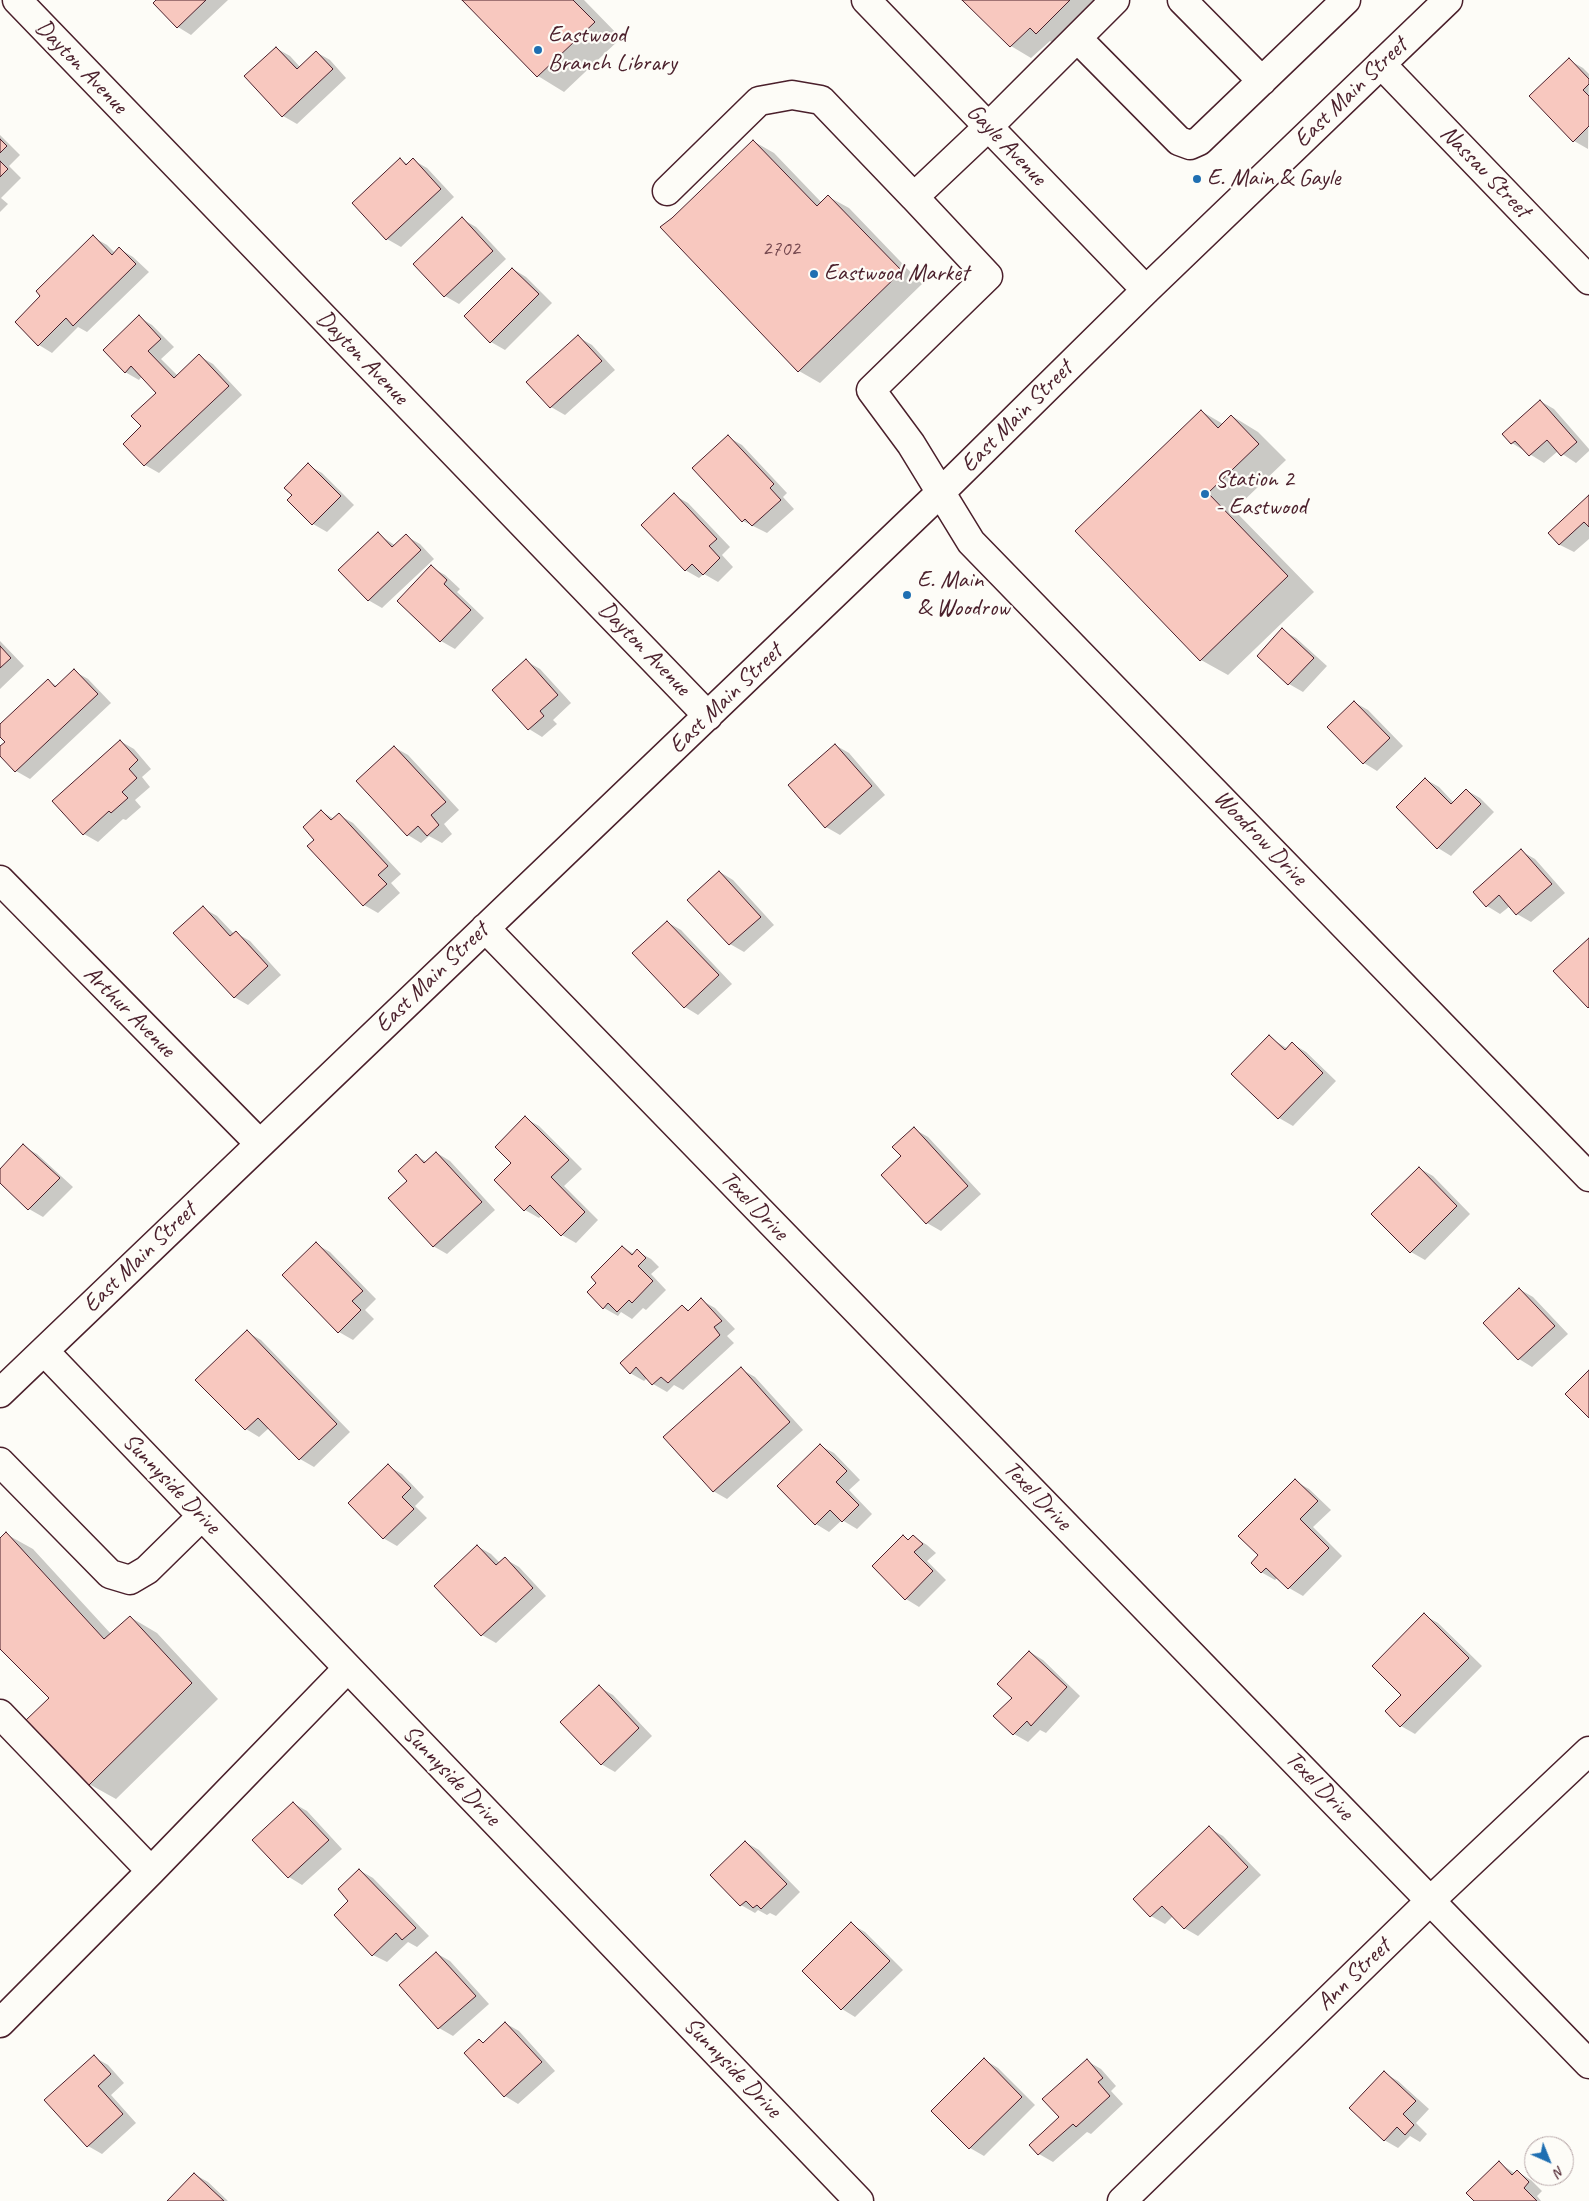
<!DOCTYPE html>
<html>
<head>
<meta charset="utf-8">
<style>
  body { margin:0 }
  #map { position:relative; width:1589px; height:2201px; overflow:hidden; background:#fdfcf7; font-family:Caveat,sans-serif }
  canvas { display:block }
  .north { position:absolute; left:1524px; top:2136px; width:50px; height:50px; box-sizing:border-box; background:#fdfcf7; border:1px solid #b5a4a5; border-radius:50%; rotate:136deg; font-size:14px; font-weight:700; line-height:20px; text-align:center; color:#4a1f2b }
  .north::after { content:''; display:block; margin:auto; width:18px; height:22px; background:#1f6fb2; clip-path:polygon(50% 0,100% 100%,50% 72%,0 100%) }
</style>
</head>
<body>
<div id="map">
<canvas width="1589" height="2201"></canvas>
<div class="north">N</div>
</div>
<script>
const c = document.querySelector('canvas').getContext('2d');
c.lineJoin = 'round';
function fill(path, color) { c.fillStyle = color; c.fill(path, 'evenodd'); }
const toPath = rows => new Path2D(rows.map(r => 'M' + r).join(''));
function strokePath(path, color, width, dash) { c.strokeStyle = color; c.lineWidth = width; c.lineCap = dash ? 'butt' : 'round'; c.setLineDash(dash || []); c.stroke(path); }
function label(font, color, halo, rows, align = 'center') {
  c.font = font + ' Caveat,sans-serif'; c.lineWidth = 4.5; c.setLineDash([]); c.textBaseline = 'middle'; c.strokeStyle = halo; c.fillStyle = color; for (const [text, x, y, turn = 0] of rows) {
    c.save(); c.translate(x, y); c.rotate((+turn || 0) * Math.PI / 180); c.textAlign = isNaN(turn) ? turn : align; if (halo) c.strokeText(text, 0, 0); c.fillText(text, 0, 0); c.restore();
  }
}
const shadow = toPath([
  [158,0,228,0,191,35,178,27],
  [463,0,584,0,621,38,564,92,538,76],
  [964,0,1102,0,1057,45,1050,41,1031,58,1011,46],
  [276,48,290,56,300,67,316,52,330,60,346,78,297,124,283,116,246,76],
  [1569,60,1583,68,1589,74,1588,149,1574,141],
  [0,135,20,155,9,166,21,178,1,198,8,204,0,212],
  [753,141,774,153,822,203,829,197,849,208,922,284,820,383,799,371,673,219],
  [400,160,408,164,413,160,427,168,454,197,401,247,387,239],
  [462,219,476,227,506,259,459,304,445,296,414,264],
  [93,237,107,245,115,253,120,249,133,257,149,272,87,332,78,327,52,353,39,345,42,296],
  [513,269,526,277,552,303,505,350,491,342],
  [139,317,152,325,174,347,161,359,178,376,199,356,213,364,242,395,159,473,145,465,143,426,158,393,142,376,139,380,125,372],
  [578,337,592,345,615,370,565,415,551,407,528,382],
  [1540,401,1554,409,1589,449,1589,451,1576,463,1558,451,1544,463,1512,443,1504,434],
  [1201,411,1223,424,1232,416,1258,432,1286,460,1234,510,1314,592,1228,675,1201,660],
  [728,437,742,445,787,493,783,497,794,509,767,533,743,521,694,468],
  [308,465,322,473,354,505,327,532,313,524,293,495],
  [674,495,688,503,730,547,722,555,733,567,718,582,704,574,699,578,685,570],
  [1589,497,1589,539,1574,552,1560,545,1550,533],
  [378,534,396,546,406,536,420,544,434,559,382,608,368,600],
  [431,567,445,575,460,589,457,592,484,618,455,649,441,641,399,601],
  [1282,630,1296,638,1327,666,1303,692,1289,684,1259,656],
  [0,641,24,666,0,689],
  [526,661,540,669,571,703,553,720,557,724,542,737,529,729],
  [74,671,88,679,111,703,30,779,16,771,0,754,0,748,6,742,0,735,0,726,48,681,57,686],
  [1354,702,1368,710,1403,746,1377,771,1364,763],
  [120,741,134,749,151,769,142,777,150,787,135,800,141,807,126,820,123,819,98,842,84,834],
  [835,745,849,753,885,795,840,835,826,827],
  [394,747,408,755,459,810,444,824,452,834,442,843,429,836,421,843,408,835],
  [1425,779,1439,787,1454,803,1466,790,1480,798,1494,812,1451,856,1438,848],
  [321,811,334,819,339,815,353,823,401,874,391,883,400,893,378,913,364,905,309,846,316,840],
  [1521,851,1535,859,1565,893,1531,922,1517,914,1510,906,1500,914,1487,906],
  [720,872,733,880,774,925,744,952,730,944,689,900],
  [203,908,217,916,234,934,236,933,250,941,281,975,248,1005,234,997],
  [667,922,681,930,732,984,698,1015,685,1007],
  [1269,1037,1288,1049,1293,1044,1306,1052,1336,1081,1293,1126,1279,1118],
  [525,1118,539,1126,582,1169,564,1186,598,1220,576,1243,562,1235,542,1215,539,1218,525,1210,512,1163],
  [914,1129,928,1137,981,1194,941,1231,927,1223,903,1156],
  [23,1146,37,1154,73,1187,43,1217,29,1209,0,1182,0,1170],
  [437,1153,450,1161,495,1210,447,1254,433,1246,409,1181,416,1156,427,1162],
  [1419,1168,1433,1176,1470,1214,1425,1260,1411,1252],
  [316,1244,330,1252,376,1299,365,1310,374,1319,353,1340,339,1332],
  [623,1247,634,1254,637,1251,651,1259,659,1267,651,1274,666,1290,646,1310,643,1308,632,1319,621,1312,618,1316,604,1308,598,1283],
  [1519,1289,1533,1297,1568,1334,1532,1367,1519,1359],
  [701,1300,715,1308,735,1329,727,1336,734,1343,683,1390,674,1385,667,1392,653,1384,647,1378,644,1381,630,1373,683,1306,690,1311],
  [247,1332,261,1340,350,1432,314,1467,300,1459,269,1428,259,1437,246,1429],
  [741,1369,755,1377,803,1430,727,1499,713,1491],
  [821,1446,834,1453,860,1480,849,1490,872,1514,857,1529,842,1520,829,1532,816,1524],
  [388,1466,402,1474,424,1497,415,1506,427,1518,397,1546,383,1538],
  [1295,1481,1309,1489,1331,1510,1313,1527,1342,1556,1303,1596,1289,1588,1278,1577,1275,1580,1261,1572,1260,1555],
  [6,1534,33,1549,111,1634,130,1617,157,1633,218,1699,116,1799,89,1784,50,1698,0,1647,0,1539],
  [903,1537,909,1541,914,1537,927,1545,936,1553,927,1561,946,1580,919,1607,906,1599],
  [477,1546,491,1554,500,1563,505,1559,519,1567,546,1596,496,1643,482,1635,436,1586],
  [1424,1615,1438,1623,1482,1666,1415,1734,1401,1726,1387,1711,1403,1695],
  [1030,1652,1043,1660,1080,1696,1046,1733,1040,1730,1028,1742,1014,1734],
  [599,1687,613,1695,652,1736,615,1772,601,1764],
  [293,1803,307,1811,342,1849,302,1885,289,1877],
  [1209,1828,1223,1836,1261,1875,1198,1936,1184,1928,1173,1916,1165,1924,1151,1916],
  [745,1842,759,1850,800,1892,776,1916,770,1913,767,1915,758,1910,755,1913,741,1905,712,1875],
  [359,1870,373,1878,429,1936,417,1947,408,1942,387,1962,373,1955,350,1901],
  [851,1924,865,1932,903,1970,855,2017,842,2009],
  [436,1953,450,1961,489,2004,453,2036,439,2028,400,1985],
  [505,2023,519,2031,555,2071,518,2104,505,2096,480,2041,483,2043],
  [94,2057,108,2065,124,2083,111,2095,136,2123,102,2154,88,2146,46,2100],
  [985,2060,998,2068,1035,2105,984,2156,970,2148],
  [1087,2061,1101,2069,1116,2086,1111,2091,1123,2104,1091,2134,1087,2132,1053,2162,1039,2154,1061,2117],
  [1384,2073,1398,2081,1429,2109,1416,2123,1427,2134,1420,2142,1410,2136,1398,2148,1384,2140],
  [1499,2163,1516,2174,1518,2172,1531,2180,1542,2191,1537,2196,1541,2201,1475,2201],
  [194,2174,208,2182,228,2201,169,2201]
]);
const building = toPath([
  [156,0,206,0,177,28,153,3,156,0],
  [462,0,573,0,595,22,537,77,462,0],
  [962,0,1070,0,1036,34,1030,28,1010,47,962,0],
  [276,47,297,69,316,51,333,69,282,117,244,76,276,47],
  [1569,58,1589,79,1589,84,1583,90,1589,96,1589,126,1573,142,1529,96,1569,58],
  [0,139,7,146,0,153,0,139],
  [753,140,817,206,828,195,902,271,798,372,660,227,672,218,753,140],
  [400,158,406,165,413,158,441,189,386,240,352,203,400,158],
  [0,161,8,169,0,177,0,161],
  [462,217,493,251,444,297,413,264,462,217],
  [93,235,112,255,119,247,136,264,73,326,66,318,38,346,15,322,40,296,36,291,93,235],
  [512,268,539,294,490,343,464,316,512,268],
  [139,315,161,339,148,351,174,378,199,354,229,386,144,466,123,444,141,426,131,416,156,393,131,366,125,373,103,350,139,315],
  [578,335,602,361,550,408,526,382,578,335],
  [1540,400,1577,442,1561,456,1547,440,1529,456,1515,441,1511,444,1502,434,1540,400],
  [1201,410,1218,428,1231,415,1259,444,1208,493,1288,576,1200,661,1075,531,1201,410],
  [728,435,774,484,770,488,781,500,752,526,745,519,742,522,692,468,728,435],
  [308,463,341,496,312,525,287,500,292,495,284,488,308,463],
  [674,493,717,539,709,546,720,558,703,575,692,564,685,571,641,525,674,493],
  [1589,495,1589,527,1584,522,1559,545,1548,533,1589,495],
  [378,532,392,547,406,534,421,550,368,601,338,570,378,532],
  [431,565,447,580,444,584,471,610,440,642,397,601,431,565],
  [1282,628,1314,658,1288,685,1257,656,1282,628],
  [0,646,11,658,0,668,0,646],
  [526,659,558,695,540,711,544,716,528,730,492,690,526,659],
  [74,669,98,694,15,772,0,756,0,746,5,742,0,737,0,724,48,679,55,687,74,669],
  [1354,701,1390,738,1363,764,1327,727,1354,701],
  [120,740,138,760,129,769,137,778,122,792,128,798,111,813,109,811,83,835,52,801,120,740],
  [835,744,872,786,825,828,788,785,835,744],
  [394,746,446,802,431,815,439,825,427,836,418,826,407,836,356,781,394,746],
  [1425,778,1451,804,1466,789,1481,804,1437,849,1396,807,1425,778],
  [321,810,331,820,339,813,388,866,378,875,387,884,363,906,307,846,314,840,303,827,321,810],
  [1521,849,1552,884,1516,915,1499,895,1486,907,1473,892,1521,849],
  [719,871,761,917,729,945,687,900,719,871],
  [203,906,230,936,236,931,268,966,234,998,173,933,203,906],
  [667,921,719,975,684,1008,632,953,667,921],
  [1589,938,1589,1007,1588,1008,1553,971,1589,938],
  [1269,1035,1285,1050,1292,1042,1323,1073,1278,1119,1231,1074,1269,1035],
  [525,1116,569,1160,551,1177,585,1212,561,1236,530,1205,524,1211,494,1180,511,1163,495,1147,525,1116],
  [914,1127,968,1186,926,1224,881,1175,901,1156,892,1147,914,1127],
  [23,1144,60,1178,28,1210,0,1183,0,1169,23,1144],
  [436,1152,482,1202,433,1247,388,1198,407,1181,398,1171,416,1154,424,1163,436,1152],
  [1419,1167,1457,1206,1410,1253,1371,1214,1419,1167],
  [316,1242,363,1291,352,1301,361,1310,338,1333,282,1275,316,1242],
  [622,1246,632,1255,637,1249,646,1258,638,1266,653,1281,632,1303,629,1300,617,1312,608,1303,603,1309,587,1292,596,1283,591,1277,622,1246],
  [1519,1288,1555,1326,1518,1360,1483,1323,1519,1288],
  [701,1298,722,1321,714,1327,720,1335,668,1383,661,1377,652,1385,636,1367,630,1374,620,1363,682,1305,688,1311,701,1298],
  [247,1330,337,1424,299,1460,258,1418,245,1430,195,1380,247,1330],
  [741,1367,790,1422,713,1492,663,1437,741,1367],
  [1589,1370,1589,1418,1565,1394,1589,1370],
  [820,1444,847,1471,836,1482,859,1505,842,1522,830,1510,815,1525,777,1486,820,1444],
  [388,1464,411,1488,402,1497,414,1509,383,1539,348,1503,388,1464],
  [1295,1479,1318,1501,1300,1519,1329,1548,1288,1589,1266,1568,1261,1573,1251,1563,1258,1555,1238,1536,1295,1479],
  [6,1532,104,1639,130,1616,192,1683,89,1785,25,1721,49,1698,0,1649,0,1538,6,1532],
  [903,1535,908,1540,913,1535,923,1544,914,1552,933,1571,905,1600,872,1566,903,1535],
  [477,1545,496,1565,505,1557,533,1588,481,1636,434,1586,477,1545],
  [1424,1613,1469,1658,1400,1727,1385,1711,1401,1695,1372,1666,1424,1613],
  [1029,1651,1067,1687,1031,1726,1027,1721,1013,1735,993,1716,1012,1698,997,1684,1029,1651],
  [599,1685,639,1728,601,1765,560,1722,599,1685],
  [293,1802,329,1840,288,1878,252,1840,293,1802],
  [1209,1826,1248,1867,1184,1929,1162,1906,1150,1917,1133,1899,1209,1826],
  [745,1841,787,1884,761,1909,757,1905,753,1908,746,1901,740,1906,710,1875,745,1841],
  [359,1869,416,1928,402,1940,396,1933,372,1956,334,1915,348,1901,338,1889,359,1869],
  [851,1922,890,1961,841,2010,802,1971,851,1922],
  [436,1952,476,1996,438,2029,399,1985,436,1952],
  [505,2022,542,2062,504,2097,464,2053,479,2039,483,2043,505,2022],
  [94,2055,111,2074,98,2086,123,2114,87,2147,44,2100,94,2055],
  [984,2058,1022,2097,969,2149,931,2111,984,2058],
  [1087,2059,1103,2078,1098,2082,1110,2096,1076,2127,1073,2124,1038,2155,1029,2145,1059,2117,1042,2099,1087,2059],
  [1384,2071,1416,2101,1403,2114,1414,2125,1405,2135,1397,2127,1384,2141,1349,2108,1384,2071],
  [1499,2161,1512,2175,1517,2170,1529,2182,1524,2188,1537,2201,1474,2201,1466,2193,1499,2161],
  [194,2173,224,2201,167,2201,194,2173]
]);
const minor = toPath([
  [17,0,708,716],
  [866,0,1146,290],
  [1115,0,988,127,914,197,988,276,871,390,911,444,971,542,1589,1177],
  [1182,0,1262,81],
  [1077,38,1179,141,1190,145,1199,141,1346,0],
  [1381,64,1589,280],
  [667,191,759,101,792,95,821,100,914,197],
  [0,880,259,1143],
  [485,928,1589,2064],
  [44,1351,859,2201],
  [0,1393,941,492,1146,290,1448,0],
  [0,1462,110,1574,130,1580,147,1570,202,1516],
  [0,1714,151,1871],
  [0,2023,151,1871,348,1668],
  [1122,2201,1430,1901,1589,1751]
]);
const markers = [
  [538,50,5,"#1f6fb2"],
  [1197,179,5,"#1f6fb2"],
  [814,274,5,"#1f6fb2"],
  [1205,494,5,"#1f6fb2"],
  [907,595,5,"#1f6fb2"]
];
const numberNames = [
  ["2702",781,249]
];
const poiNames = [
  ["Eastwood",548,36],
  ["Branch Library",548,64],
  ["E. Main & Gayle",1207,179],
  ["Eastwood Market",824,274],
  ["Station 2",1215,480],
  ["- Eastwood",1215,508],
  ["E. Main",917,581],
  ["& Woodrow",917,609]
];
const streetNames = [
  ["Dayton Avenue",81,67,46],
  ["East Main Street",1351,93,-44],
  ["Gayle Avenue",1006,145,46],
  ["Nassau Street",1485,172,46],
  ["Dayton Avenue",362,358,46],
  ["East Main Street",1017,417,-45],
  ["Dayton Avenue",644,649,46],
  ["East Main Street",726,699,-44],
  ["Woodrow Drive",1260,838,46],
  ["East Main Street",432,978,-44],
  ["Arthur Avenue",129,1012,45],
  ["Texel Drive",754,1206,46],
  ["East Main Street",140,1258,-44],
  ["Sunnyside Drive",171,1484,46],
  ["Texel Drive",1037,1496,46],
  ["Sunnyside Drive",451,1776,46],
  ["Texel Drive",1319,1786,46],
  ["Ann Street",1354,1975,-44],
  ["Sunnyside Drive",732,2068,46]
];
fill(shadow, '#0003');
fill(building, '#f8c8bf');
strokePath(building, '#4a1f2b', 1);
strokePath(minor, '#4a1f2b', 31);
strokePath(minor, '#fdfcf7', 28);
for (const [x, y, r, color] of markers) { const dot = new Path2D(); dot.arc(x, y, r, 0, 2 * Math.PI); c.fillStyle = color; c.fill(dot); strokePath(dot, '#fdfcf7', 2); }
label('21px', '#764950', null, numberNames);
label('24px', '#4a1f2b', '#fdfcf7', poiNames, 'left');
label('24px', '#4a1f2b', '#fdfcf7', streetNames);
</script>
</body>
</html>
